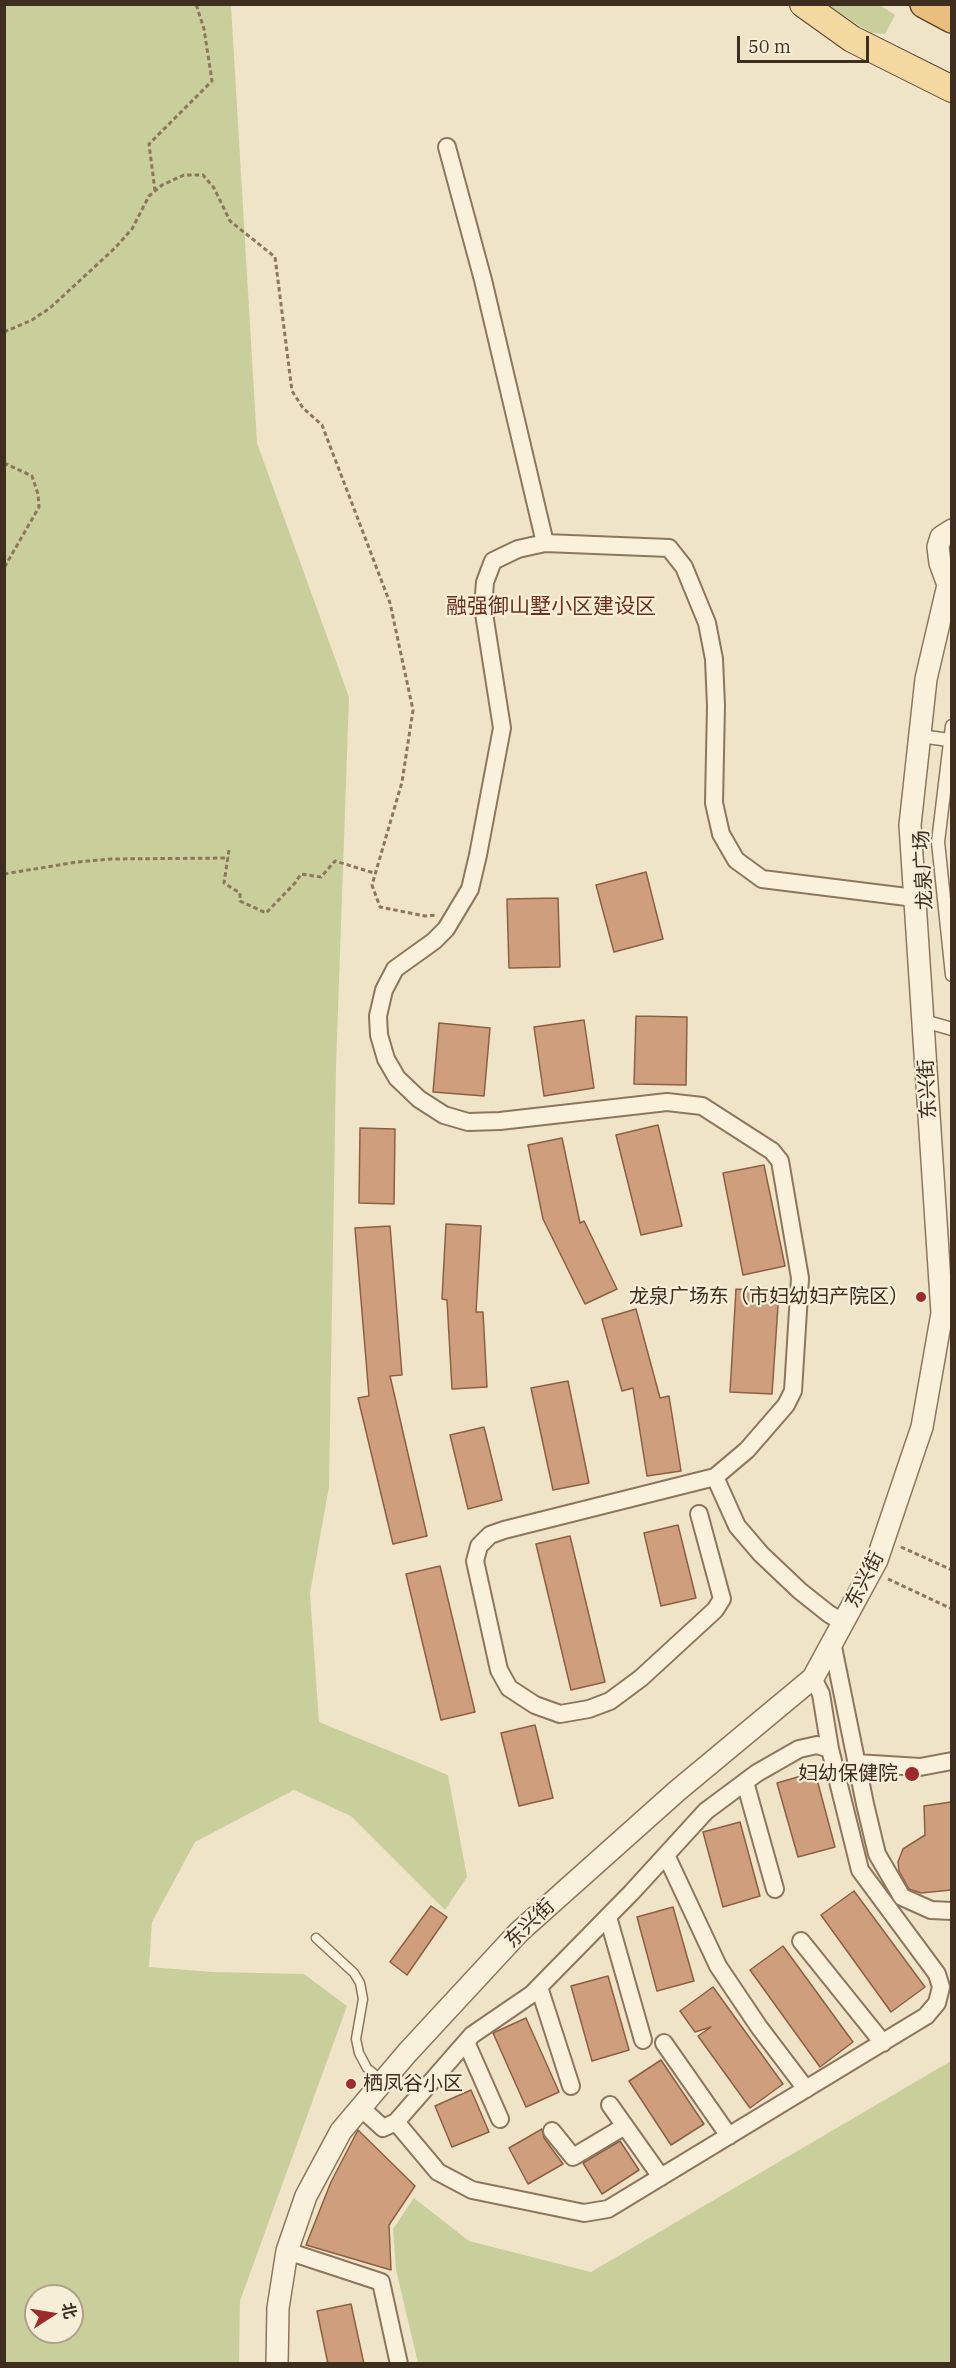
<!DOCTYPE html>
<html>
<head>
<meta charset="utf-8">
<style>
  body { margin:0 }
  #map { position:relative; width:956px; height:2368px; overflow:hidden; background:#f0e4c8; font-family:"IBM Plex Serif","Noto Sans SC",serif }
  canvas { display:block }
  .frame { position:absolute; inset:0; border:6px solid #3d2e20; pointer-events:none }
  .north { position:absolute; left:24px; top:2284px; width:60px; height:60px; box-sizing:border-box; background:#f7eed8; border:2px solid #ada18e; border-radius:50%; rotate:78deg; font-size:16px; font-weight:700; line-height:24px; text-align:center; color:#3d2e20 }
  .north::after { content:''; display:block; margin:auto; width:21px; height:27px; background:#9e2a2b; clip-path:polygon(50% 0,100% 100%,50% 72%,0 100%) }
  .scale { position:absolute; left:737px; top:36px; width:132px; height:27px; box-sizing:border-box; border:3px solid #3d2e20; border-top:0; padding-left:8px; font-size:18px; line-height:21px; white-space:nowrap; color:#3d2e20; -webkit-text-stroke:4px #f7eed8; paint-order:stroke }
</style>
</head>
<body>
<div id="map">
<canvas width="956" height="2368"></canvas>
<div class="frame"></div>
<div class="north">北</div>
<div class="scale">50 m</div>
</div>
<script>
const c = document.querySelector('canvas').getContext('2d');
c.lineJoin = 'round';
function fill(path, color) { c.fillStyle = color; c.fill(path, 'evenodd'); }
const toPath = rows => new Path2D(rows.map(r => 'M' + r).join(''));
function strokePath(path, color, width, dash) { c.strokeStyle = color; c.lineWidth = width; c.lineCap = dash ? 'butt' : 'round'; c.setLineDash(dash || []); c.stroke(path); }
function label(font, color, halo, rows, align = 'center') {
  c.font = font + ' "IBM Plex Serif","Noto Sans SC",serif'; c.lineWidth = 4.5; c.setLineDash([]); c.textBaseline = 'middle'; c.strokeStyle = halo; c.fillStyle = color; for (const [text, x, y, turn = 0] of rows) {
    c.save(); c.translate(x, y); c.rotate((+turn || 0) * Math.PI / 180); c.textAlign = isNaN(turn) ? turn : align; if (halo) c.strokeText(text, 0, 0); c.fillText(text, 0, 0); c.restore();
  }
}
const green = toPath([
  [5,4,231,5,257,443,349,697,336,1067,329,1487,310,1593,319,1722,448,1775,467,1877,445,1910,351,1816,294,1790,195,1842,152,1922,149,1967,213,1972,304,1974,347,2006,240,2301,239,2363,5,2363],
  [36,2296,72,2296,72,2332,36,2332],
  [827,5,880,5,895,15,885,34,871,33],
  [951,2061,951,2363,418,2363,396,2270,393,2229,414,2198,469,2241,591,2272]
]);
const building = toPath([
  [646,872,663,939,614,952,596,885,646,872],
  [558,898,560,967,509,968,507,899,558,898],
  [636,1016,687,1017,686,1085,634,1084,636,1016],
  [584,1020,594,1088,544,1096,534,1027,584,1020],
  [439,1023,490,1028,484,1096,433,1092,439,1023],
  [658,1125,682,1226,641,1235,616,1135,658,1125],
  [360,1128,395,1129,394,1204,359,1203,360,1128],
  [562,1138,580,1223,584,1221,617,1289,585,1304,543,1219,528,1145,562,1138],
  [764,1165,785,1266,743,1275,723,1173,764,1165],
  [446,1224,481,1226,476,1312,483,1312,487,1387,452,1389,447,1300,442,1299,446,1224],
  [390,1226,402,1375,390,1376,427,1536,393,1544,358,1398,369,1396,355,1228,390,1226],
  [736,1289,779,1291,772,1394,730,1392,736,1289],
  [636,1309,660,1398,669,1396,681,1471,647,1476,633,1388,622,1391,602,1319,636,1309],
  [568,1381,589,1483,553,1490,531,1388,568,1381],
  [484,1427,502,1500,468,1509,450,1435,484,1427],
  [678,1525,696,1598,661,1606,644,1533,678,1525],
  [570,1536,605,1682,571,1690,536,1544,570,1536],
  [440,1566,475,1712,441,1720,406,1574,440,1566],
  [535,1725,553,1798,519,1806,501,1733,535,1725],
  [815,1772,835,1847,798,1857,777,1783,815,1772],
  [951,1802,951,1890,921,1893,909,1889,899,1871,898,1862,903,1849,925,1835,924,1806,951,1802],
  [740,1822,760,1896,723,1907,703,1832,740,1822],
  [854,1891,925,1987,891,2012,821,1915,854,1891],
  [431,1906,447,1917,407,1975,390,1962,431,1906],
  [673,1907,694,1981,657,1991,637,1917,673,1907],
  [783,1946,853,2042,820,2067,750,1970,783,1946],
  [608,1976,629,2050,592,2061,571,1986,608,1976],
  [713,1987,783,2084,750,2108,698,2036,711,2027,695,2032,680,2011,713,1987],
  [526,2018,559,2092,526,2107,493,2033,526,2018],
  [661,2060,704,2124,671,2145,629,2081,661,2060],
  [471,2090,489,2132,452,2147,435,2106,471,2090],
  [542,2129,544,2138,563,2164,528,2184,509,2148,542,2129],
  [358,2130,415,2186,389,2225,391,2270,306,2245,331,2182,358,2130],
  [620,2141,639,2170,602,2194,583,2163,620,2141],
  [351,2304,364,2364,328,2364,317,2311,351,2304]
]);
const path = toPath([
  [155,191,149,144,212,81,204,29,196,4],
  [4,332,32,320,50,308,115,248,132,229,149,196,162,185,184,175,203,175,214,188,230,221,275,257,292,391,303,408,322,425,390,603,413,710,402,782,372,885,380,907,425,916,436,915],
  [4,463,32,476,38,494,39,507,4,568],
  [229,850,224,883,240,893,240,901,266,913,295,883,301,874,321,877,335,861,374,873],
  [4,874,77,862,111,859,229,858],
  [901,1547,952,1570],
  [888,1579,952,1609]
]);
const service = toPath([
  [316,1938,354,1973,360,1983,363,1999,356,2039,359,2053,367,2068,382,2080]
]);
const pedestrian = toPath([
  [952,726,938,842,952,975],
  [920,736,949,740],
  [924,1021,952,1029]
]);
const minor = toPath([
  [447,147,483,280,545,543],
  [715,1477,737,1526,761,1554,800,1591,829,1614,843,1622],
  [699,1514,722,1599,715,1610,641,1678,610,1701,589,1709,560,1714,535,1705,509,1688,499,1670,475,1561,479,1546,490,1535,504,1530,715,1477,747,1450,786,1405,793,1391,800,1278,780,1161,772,1151,702,1106,667,1102,500,1121,468,1122,444,1115,419,1099,397,1078,386,1059,379,1035,378,1016,384,990,395,969,434,941,446,929,470,889,478,855,502,728,483,607,485,582,493,561,518,549,545,543,669,548,684,567,707,623,714,659,716,706,714,803,721,834,736,860,762,879,915,898],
  [832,1642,865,1804,877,1854,902,1897,931,1910,952,1911],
  [813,1678,821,1694,830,1749,860,1870,937,1974,941,1987,937,2003,926,2016,608,2209,584,2213,472,2190,438,2172,396,2122,472,2035,532,1994,632,1892,706,1811,757,1773,799,1749,817,1745,830,1749],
  [856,1763,920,1767,952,1761],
  [745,1782,775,1889],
  [666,1855,718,1966,759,2027,806,2089],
  [608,1917,643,2040],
  [801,1941,883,2043],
  [539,1987,571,2086],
  [466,2042,500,2119],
  [664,2043,729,2136],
  [610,2105,661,2177],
  [361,2108,383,2128,396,2122],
  [552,2131,573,2157,625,2126],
  [287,2251,381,2282,399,2364]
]);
const tertiary = toPath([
  [948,585,940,563,938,547,941,537,952,530],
  [277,2364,278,2308,287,2251,306,2196,341,2131,407,2053,519,1932,677,1791,813,1678,877,1560,922,1427,942,1313,910,825,926,679,948,585]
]);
const primary = toPath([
  [803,4,852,39,952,89]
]);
const trunk = toPath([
  [924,4,952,19]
]);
const markers = [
  [921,1297,6,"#9e2a2b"],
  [912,1774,8,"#9e2a2b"],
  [351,2084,6,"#9e2a2b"]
];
const streetNames = [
  ["龙泉广场",924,870,-93],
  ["东兴街",928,1089,-93],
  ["东兴街",865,1580,-63],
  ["东兴街",530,1924,-44]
];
const poiNames = [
  ["龙泉广场东（市妇幼妇产院区）",909,1297],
  ["妇幼保健院",898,1774],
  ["栖凤谷小区",363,2084,"left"]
];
const neighbourhoodNames = [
  ["融强御山墅小区建设区",551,607]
];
fill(green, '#c9cf9b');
fill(building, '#cf9f7d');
strokePath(building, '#8d5f41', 1.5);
strokePath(service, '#8d765c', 11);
strokePath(pedestrian, '#8d765c', 15);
strokePath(minor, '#8d765c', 20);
strokePath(tertiary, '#8d765c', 24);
strokePath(primary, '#5b4430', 28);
strokePath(trunk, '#5b4430', 30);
strokePath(path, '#8d765c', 3, [4.5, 3]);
strokePath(service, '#faf1dc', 8);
strokePath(pedestrian, '#faf1dc', 12);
strokePath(minor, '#faf1dc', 16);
strokePath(tertiary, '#faf1dc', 21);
strokePath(primary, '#f3d9a0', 26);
strokePath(trunk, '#eabe7c', 27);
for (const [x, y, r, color] of markers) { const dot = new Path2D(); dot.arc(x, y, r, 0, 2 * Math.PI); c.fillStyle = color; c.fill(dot); strokePath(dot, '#f7eed8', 2); }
label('20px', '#3d2e20', '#f7eed8', streetNames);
label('20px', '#3d2e20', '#f7eed8', poiNames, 'right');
label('21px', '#6b2e1e', '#f7eed8', neighbourhoodNames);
</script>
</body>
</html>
